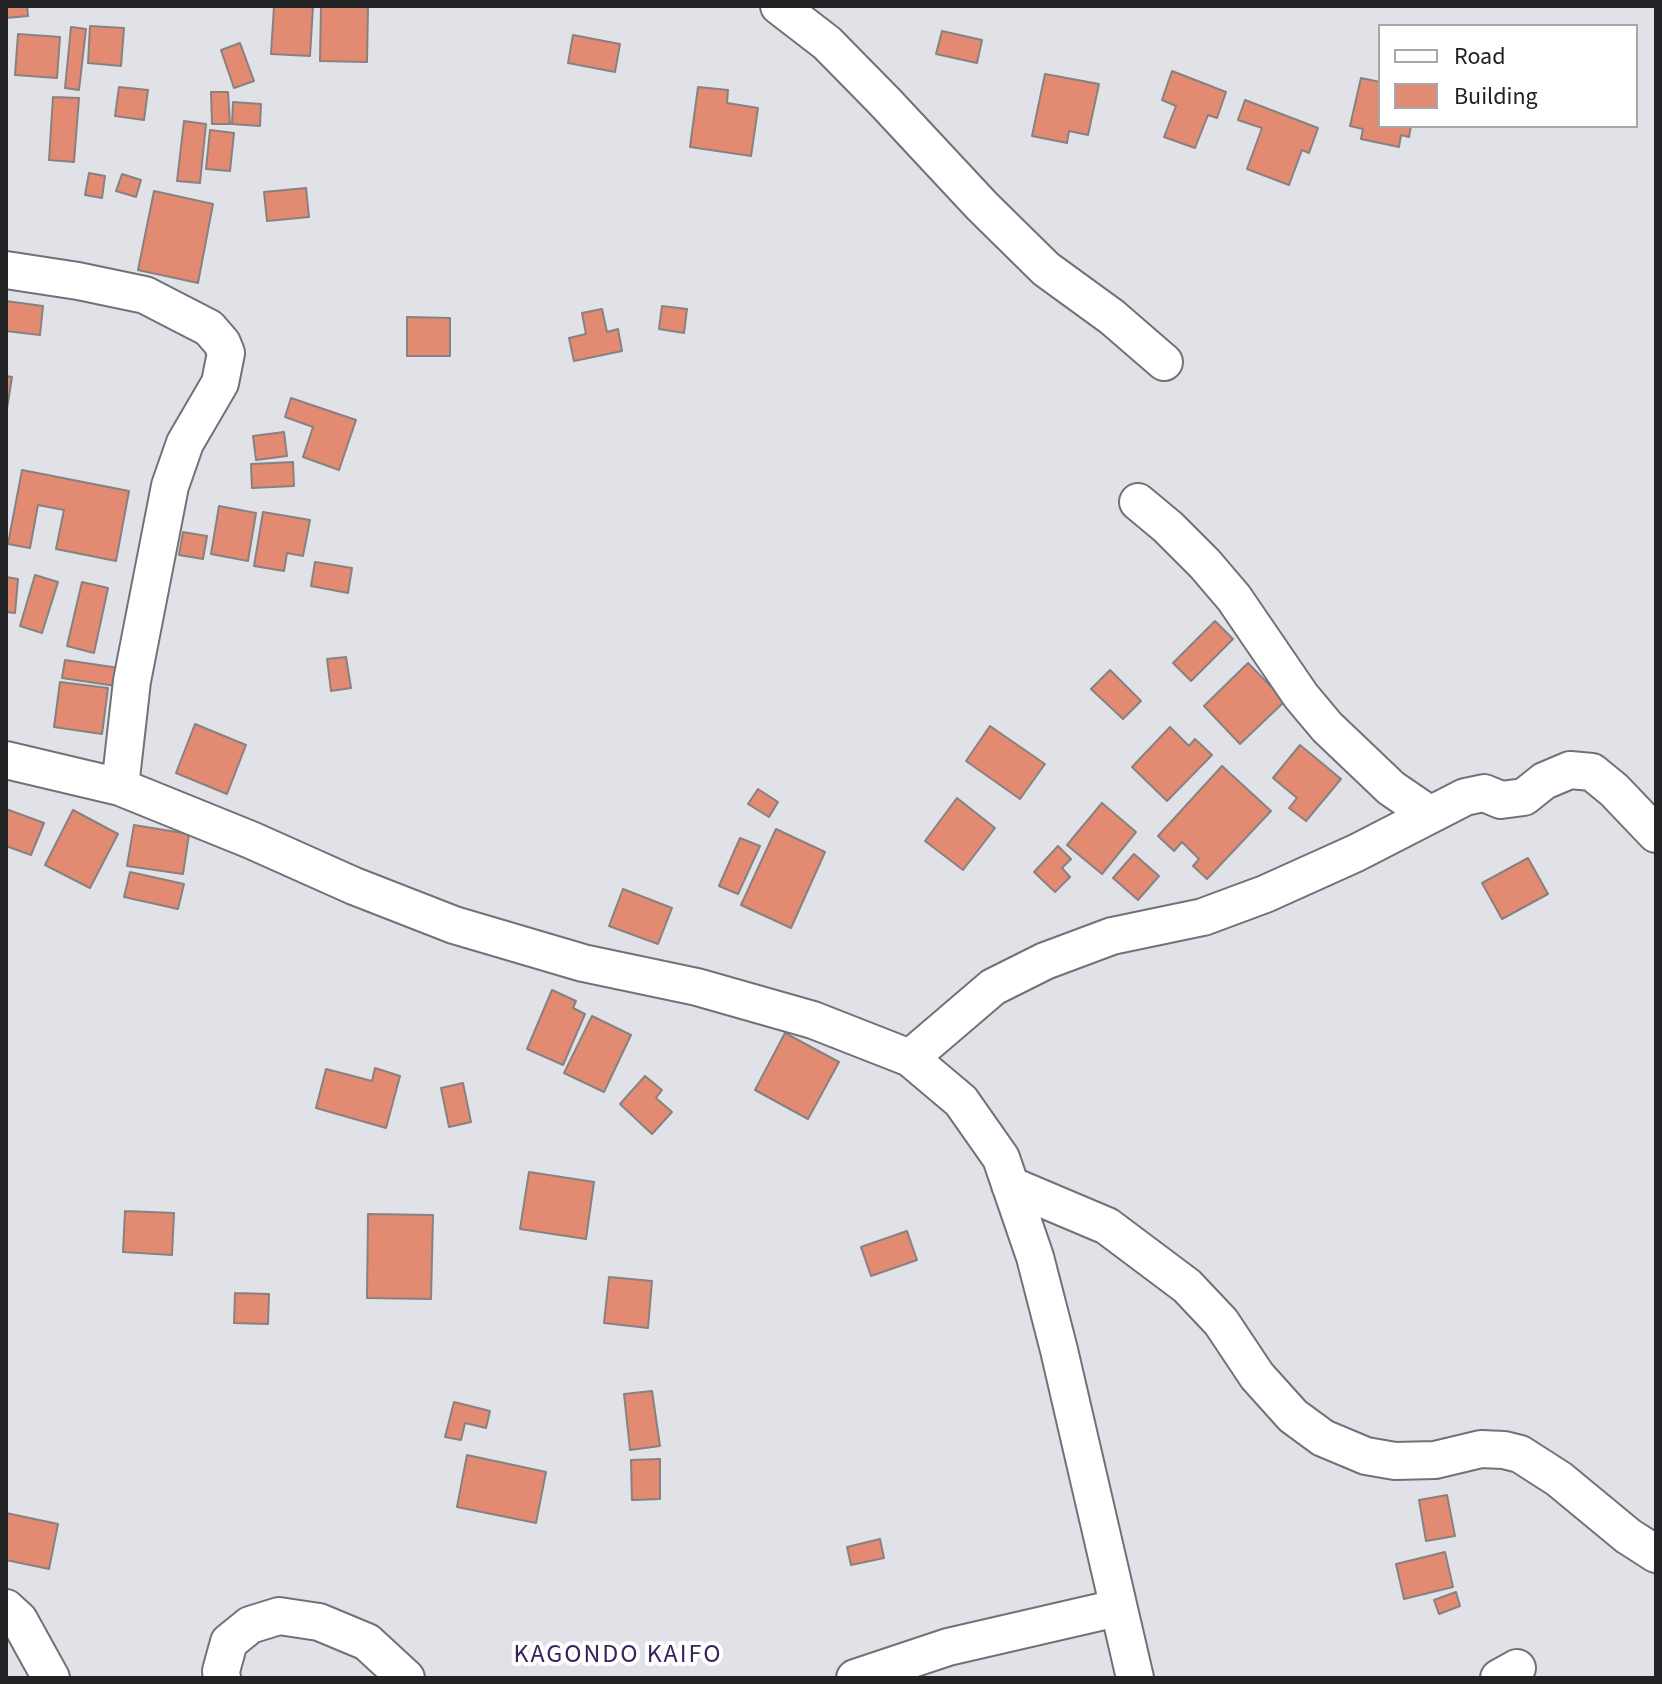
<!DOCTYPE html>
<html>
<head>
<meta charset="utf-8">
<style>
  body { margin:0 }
  #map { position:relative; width:1662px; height:1684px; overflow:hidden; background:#e0e2e8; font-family:"Source Sans 3",sans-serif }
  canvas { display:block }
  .frame { position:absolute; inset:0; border:8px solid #212224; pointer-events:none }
  .legend { position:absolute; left:1378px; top:24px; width:260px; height:104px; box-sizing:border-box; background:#fff; border:2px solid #a6a7a7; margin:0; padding:10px 14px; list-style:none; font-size:24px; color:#212224 }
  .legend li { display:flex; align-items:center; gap:16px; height:40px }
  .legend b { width:40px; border:2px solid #a6a7a7 }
</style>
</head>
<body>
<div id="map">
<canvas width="1662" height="1684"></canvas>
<div class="frame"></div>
<ul class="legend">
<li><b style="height:10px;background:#fff"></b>Road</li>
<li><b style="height:22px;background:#e38a73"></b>Building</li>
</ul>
</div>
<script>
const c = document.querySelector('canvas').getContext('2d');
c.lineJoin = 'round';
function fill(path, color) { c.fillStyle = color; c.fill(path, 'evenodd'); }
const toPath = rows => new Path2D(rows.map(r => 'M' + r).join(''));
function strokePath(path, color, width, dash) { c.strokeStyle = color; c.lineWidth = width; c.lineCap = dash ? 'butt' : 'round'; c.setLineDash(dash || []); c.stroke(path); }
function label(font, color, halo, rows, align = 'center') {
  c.font = font + ' "Source Sans 3",sans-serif'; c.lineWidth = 8; c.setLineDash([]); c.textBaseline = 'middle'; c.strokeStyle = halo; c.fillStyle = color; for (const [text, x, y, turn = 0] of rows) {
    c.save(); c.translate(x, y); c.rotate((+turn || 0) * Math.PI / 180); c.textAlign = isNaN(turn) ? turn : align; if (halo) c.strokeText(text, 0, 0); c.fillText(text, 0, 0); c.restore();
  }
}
const building = toPath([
  [6,6,27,6,28,16,6,18,6,6],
  [274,6,313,6,310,56,271,54,274,6],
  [321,6,368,7,367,62,320,61,321,6],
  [90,26,124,28,121,66,88,63,90,26],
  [71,27,86,29,79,90,65,88,71,27],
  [942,31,982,40,977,63,936,54,942,31],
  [18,34,60,37,57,78,15,75,18,34],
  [573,35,620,44,615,72,568,63,573,35],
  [240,43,254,81,234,88,221,50,240,43],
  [1172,71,1226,92,1217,118,1208,115,1195,148,1164,137,1176,106,1162,100,1172,71],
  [1045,74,1099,84,1088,135,1069,131,1067,143,1032,136,1045,74],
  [1361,78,1380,82,1380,126,1411,126,1409,137,1401,135,1399,147,1361,139,1363,129,1350,126,1361,78],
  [119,87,148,90,144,120,115,116,119,87],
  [698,87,728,90,727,103,758,108,751,156,690,147,698,87],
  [211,92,228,92,230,124,212,124,211,92],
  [53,97,79,98,74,162,49,160,53,97],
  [1245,100,1318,128,1309,153,1302,150,1289,185,1247,169,1262,128,1238,120,1245,100],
  [233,102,261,104,260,126,232,124,233,102],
  [184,121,206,124,200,183,177,181,184,121],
  [210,130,234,133,230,171,206,169,210,130],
  [89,173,105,176,102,198,85,195,89,173],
  [122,174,141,180,136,197,116,191,122,174],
  [306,188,309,217,267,221,264,192,306,188],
  [154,191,213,204,198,283,138,270,154,191],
  [6,301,43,306,40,335,6,331,6,301],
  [662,306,687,309,684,333,659,329,662,306],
  [602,309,607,332,618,329,622,351,574,361,569,338,586,334,582,313,602,309],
  [407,317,450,318,450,356,407,356,407,317],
  [6,376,12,377,6,415,6,376],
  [291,398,356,420,339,470,303,457,313,427,285,417,291,398],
  [284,432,287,456,256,460,253,436,284,432],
  [293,462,294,486,252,488,251,464,293,462],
  [22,470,129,491,116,561,56,549,64,510,38,505,30,548,8,544,22,470],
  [219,506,256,513,248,561,211,554,219,506],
  [263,512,310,520,303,556,287,553,284,571,254,566,263,512],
  [183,532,207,536,203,559,179,555,183,532],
  [315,562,352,568,348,593,311,586,315,562],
  [35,575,58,582,42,633,20,626,35,575],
  [6,577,18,579,15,613,6,612,6,577],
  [82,582,108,588,94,653,67,646,82,582],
  [1215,621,1233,639,1191,681,1173,663,1215,621],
  [346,657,351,688,331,691,327,659,346,657],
  [65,660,119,668,116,686,62,678,65,660],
  [1248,663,1285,701,1240,744,1204,706,1248,663],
  [1110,670,1141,701,1123,719,1091,689,1110,670],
  [60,682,108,688,102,734,54,727,60,682],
  [195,724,246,745,227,794,176,773,195,724],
  [990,726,1045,764,1020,799,966,761,990,726],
  [1170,727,1189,746,1195,739,1212,755,1167,801,1132,767,1170,727],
  [1300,745,1341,779,1306,821,1289,808,1297,798,1273,778,1300,745],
  [1222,766,1271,811,1207,879,1193,866,1199,859,1182,842,1174,851,1158,836,1222,766],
  [758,789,778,802,769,817,748,804,758,789],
  [957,798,995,828,963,870,925,841,957,798],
  [1102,803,1136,832,1102,874,1067,845,1102,803],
  [6,809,44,823,31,855,6,846,6,809],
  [73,810,118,834,90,888,45,865,73,810],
  [134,825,189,834,183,874,127,866,134,825],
  [776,829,825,852,791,928,741,905,776,829],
  [740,838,760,846,738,894,719,886,740,838],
  [1058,846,1071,859,1062,868,1070,877,1055,892,1034,872,1058,846],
  [1134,854,1159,876,1138,900,1113,878,1134,854],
  [1528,858,1548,894,1502,919,1482,883,1528,858],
  [130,872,184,884,178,909,124,897,130,872],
  [623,889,672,908,658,944,609,926,623,889],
  [552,990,576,1001,573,1008,585,1014,563,1065,527,1049,552,990],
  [592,1016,631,1035,604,1092,564,1073,592,1016],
  [785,1033,839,1062,808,1119,755,1090,785,1033],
  [375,1068,400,1076,386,1128,316,1108,326,1069,372,1081,375,1068],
  [645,1076,662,1090,656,1098,672,1112,652,1134,620,1104,645,1076],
  [463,1083,471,1122,449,1127,441,1088,463,1083],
  [529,1172,594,1182,586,1239,520,1229,529,1172],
  [125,1211,174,1213,172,1255,123,1252,125,1211],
  [368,1214,433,1215,431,1299,367,1298,368,1214],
  [907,1231,917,1260,871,1276,861,1247,907,1231],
  [609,1277,652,1281,648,1328,604,1323,609,1277],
  [235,1293,269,1294,268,1324,234,1323,235,1293],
  [652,1391,660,1446,630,1450,624,1394,652,1391],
  [454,1402,490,1411,486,1428,465,1423,461,1440,445,1437,454,1402],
  [467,1455,546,1472,536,1523,457,1507,467,1455],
  [660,1459,660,1499,632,1500,631,1460,660,1459],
  [1447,1495,1455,1536,1426,1541,1419,1500,1447,1495],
  [6,1513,58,1524,49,1569,6,1560,6,1513],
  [880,1539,884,1558,851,1565,847,1547,880,1539],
  [1445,1552,1453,1587,1404,1599,1396,1564,1445,1552],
  [1456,1592,1460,1606,1439,1614,1434,1600,1456,1592]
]);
const street = toPath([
  [779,6,827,43,885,102,982,206,1046,269,1112,317,1164,362],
  [6,270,78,281,145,295,209,328,222,343,226,353,220,383,185,443,170,486,132,681,120,787],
  [1138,502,1168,527,1205,564,1234,598,1301,696,1327,727,1391,788,1429,814],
  [6,760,120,787,251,840,354,886,454,925,583,963,697,987,813,1020,910,1058,961,1101,1001,1158,1035,1257,1059,1350,1135,1678],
  [910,1058,993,987,1045,961,1112,936,1203,917,1265,894,1356,853,1465,797,1484,793,1501,800,1524,797,1544,781,1570,770,1592,772,1614,790,1656,834],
  [1010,1185,1107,1226,1187,1286,1221,1322,1257,1376,1293,1416,1323,1438,1366,1456,1395,1461,1435,1460,1481,1449,1504,1450,1520,1454,1559,1479,1628,1536,1656,1554],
  [6,1608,19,1620,51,1678],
  [222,1678,221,1671,229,1642,250,1625,279,1616,319,1622,367,1642,406,1678],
  [855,1678,948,1647,1117,1608],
  [1499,1678,1517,1668]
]);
const quarterNames = [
  ["KAGONDO KAIFO",618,1656]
];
fill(building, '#e38a73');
strokePath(building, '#88817f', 2);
strokePath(street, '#717278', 40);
strokePath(street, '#fff', 36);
c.letterSpacing = '2px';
label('26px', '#3a235d', '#fff', quarterNames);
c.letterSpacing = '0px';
</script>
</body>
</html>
